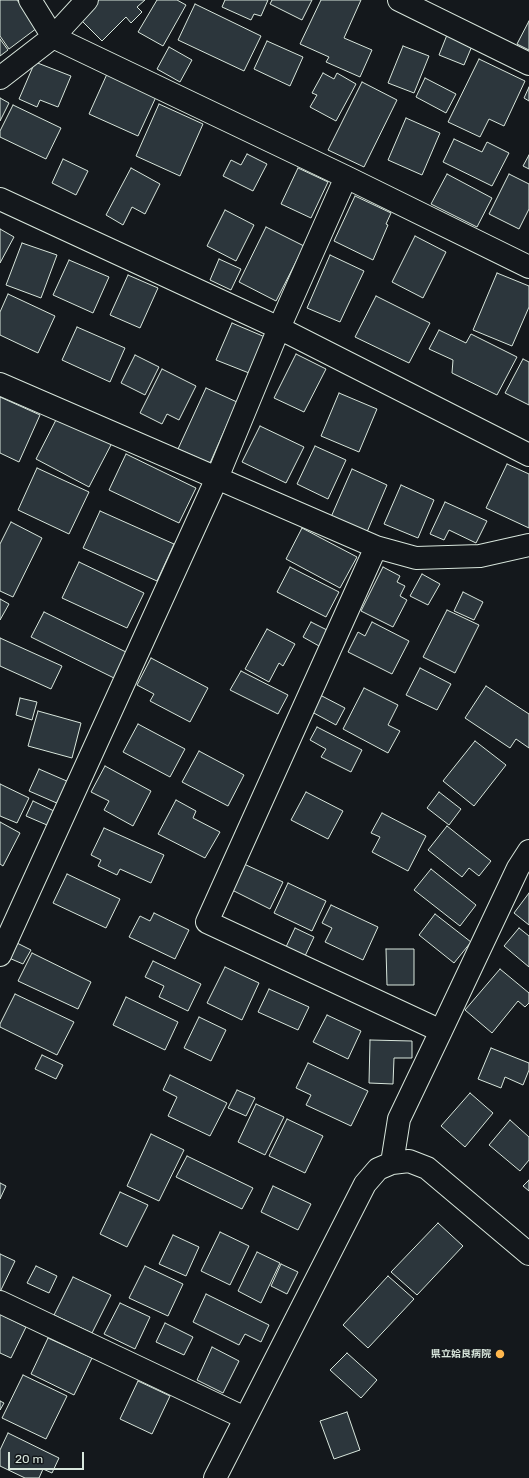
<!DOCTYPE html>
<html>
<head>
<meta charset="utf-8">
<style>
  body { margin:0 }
  #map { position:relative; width:529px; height:1478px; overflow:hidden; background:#14181c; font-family:Rubik,sans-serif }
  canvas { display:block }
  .scale { position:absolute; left:8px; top:1452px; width:76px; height:18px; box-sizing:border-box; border:2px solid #d8e6dc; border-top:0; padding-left:5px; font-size:12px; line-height:14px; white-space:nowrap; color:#d8e6dc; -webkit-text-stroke:3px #14181c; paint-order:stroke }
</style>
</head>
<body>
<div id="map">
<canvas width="529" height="1478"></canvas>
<div class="scale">20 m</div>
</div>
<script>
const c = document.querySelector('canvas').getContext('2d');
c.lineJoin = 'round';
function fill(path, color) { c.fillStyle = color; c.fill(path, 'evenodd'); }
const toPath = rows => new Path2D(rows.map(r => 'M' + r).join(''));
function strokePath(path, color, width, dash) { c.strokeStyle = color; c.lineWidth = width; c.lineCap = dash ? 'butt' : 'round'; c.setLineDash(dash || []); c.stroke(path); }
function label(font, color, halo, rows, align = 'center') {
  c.font = font + ' Rubik,"Noto Sans JP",sans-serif'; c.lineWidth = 3; c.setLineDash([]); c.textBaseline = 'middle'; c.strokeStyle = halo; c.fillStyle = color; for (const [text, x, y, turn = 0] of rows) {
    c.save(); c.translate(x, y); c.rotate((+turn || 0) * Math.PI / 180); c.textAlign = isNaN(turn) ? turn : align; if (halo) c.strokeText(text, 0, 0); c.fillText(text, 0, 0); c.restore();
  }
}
const building = toPath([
  [0,0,17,0,37,28,9,49,0,36,0,0],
  [94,0,145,0,137,7,142,12,131,23,126,17,102,41,77,16,94,0],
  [157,0,177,0,186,5,163,46,138,32,157,0],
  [225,0,268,0,261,16,254,14,251,20,222,7,225,0],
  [272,0,312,0,302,20,270,4,272,0],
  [321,0,361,0,344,38,372,50,360,77,326,62,329,57,300,44,321,0],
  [195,4,261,36,244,71,178,40,195,4],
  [529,21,529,50,517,44,529,21],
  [447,35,472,46,464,65,439,55,447,35],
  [0,39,8,50,0,56,0,39],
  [267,41,303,57,290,86,254,69,267,41],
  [403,46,429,56,414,93,388,83,403,46],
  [169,47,192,60,180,82,157,69,169,47],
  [479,59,525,81,504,126,489,119,480,137,448,122,479,59],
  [35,62,71,76,58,107,40,100,37,107,19,99,35,62],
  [323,73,334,79,337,73,356,84,336,121,310,107,317,95,312,93,323,73],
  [107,74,156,97,138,136,89,114,107,74],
  [425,78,456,94,446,113,416,97,425,78],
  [362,82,397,100,364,167,328,150,362,82],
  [529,87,529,101,524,98,529,87],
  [0,98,9,103,0,121,0,98],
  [159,104,203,124,180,176,136,156,159,104],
  [13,105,61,128,46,159,0,137,0,131,13,105],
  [406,118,440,133,422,175,388,160,406,118],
  [454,139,482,152,487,142,509,153,492,186,443,162,454,139],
  [247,154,267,164,253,191,223,176,231,160,241,165,247,154],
  [529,155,529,169,523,166,529,155],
  [63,159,88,171,76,195,52,183,63,159],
  [131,168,160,184,145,214,132,207,123,225,106,215,131,168],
  [298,168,328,182,311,218,281,204,298,168],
  [447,174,492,198,477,227,431,204,447,174],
  [509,174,529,184,529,209,519,229,489,214,509,174],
  [355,196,391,213,386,224,388,225,373,260,334,241,355,196],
  [225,210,254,225,236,261,207,246,225,210],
  [266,227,304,246,276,301,239,282,266,227],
  [0,229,14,237,0,263,0,229],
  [415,236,446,252,423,298,392,282,415,236],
  [22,243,57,255,41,298,6,285,22,243],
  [330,255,364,271,340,322,307,308,330,255],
  [219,259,241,269,231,290,210,280,219,259],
  [69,260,109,277,93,313,53,295,69,260],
  [497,273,529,286,529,307,512,346,473,330,497,273],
  [128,275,158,288,140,328,110,315,128,275],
  [8,294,55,316,38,353,0,335,0,312,8,294],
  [376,296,430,323,409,363,355,337,376,296],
  [232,323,265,337,249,373,216,360,232,323],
  [77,327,125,348,110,382,62,360,77,327],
  [439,330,466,343,471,334,517,357,497,395,452,373,453,360,429,349,439,330],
  [296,354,326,369,304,412,274,398,296,354],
  [135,355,159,367,145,395,121,383,135,355],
  [523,359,529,362,529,405,505,393,523,359],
  [162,369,196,386,179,420,167,414,162,424,140,413,162,369],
  [206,388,237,402,210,463,178,449,206,388],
  [339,393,377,409,359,452,321,436,339,393],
  [0,397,40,415,19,462,0,453,0,397],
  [58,416,112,443,89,487,36,459,58,416],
  [260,426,304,447,286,483,242,462,260,426],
  [315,446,346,460,328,499,297,484,315,446],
  [126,454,196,488,179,523,109,490,126,454],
  [507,464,529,474,529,528,486,508,507,464],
  [37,468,89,492,69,534,18,510,37,468],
  [352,469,387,485,367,532,331,517,352,469],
  [401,485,434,500,418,538,384,524,401,485],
  [445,502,487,521,476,543,449,530,444,540,430,534,445,502],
  [100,511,174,544,157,581,83,548,100,511],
  [11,522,42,538,13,597,0,591,0,544,11,522],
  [302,528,357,557,340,588,286,559,302,528],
  [79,562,144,593,127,628,62,598,79,562],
  [290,567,339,592,326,617,277,592,290,567],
  [383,567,400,576,397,582,405,586,400,596,407,600,393,627,361,611,383,567],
  [422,574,440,584,428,605,410,596,422,574],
  [463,592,483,602,474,620,454,611,463,592],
  [0,599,9,604,0,620,0,599],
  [447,610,479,625,455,673,423,657,447,610],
  [44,612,128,653,116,679,31,637,44,612],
  [311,622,327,630,319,646,303,637,311,622],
  [372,622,409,641,392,674,348,652,358,632,365,636,372,622],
  [267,629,295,644,283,666,279,663,269,682,245,669,267,629],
  [0,638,62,666,51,689,0,666,0,638],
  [151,658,208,688,190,722,150,701,154,694,137,685,151,658],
  [420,668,451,684,437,710,406,695,420,668],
  [241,671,288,695,278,714,230,690,241,671],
  [486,686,529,714,529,748,516,739,510,748,465,718,486,686],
  [364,688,398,705,388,725,400,731,388,753,343,729,364,688],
  [320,695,345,708,336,725,312,712,320,695],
  [20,698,37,702,32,720,16,715,20,698],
  [38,711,81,723,72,758,28,746,38,711],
  [138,724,185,749,170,777,123,752,138,724],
  [317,727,362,750,351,772,321,757,326,749,310,740,317,727],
  [475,741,506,765,474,806,443,781,475,741],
  [199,751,244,775,228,806,182,782,199,751],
  [105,766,151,791,133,826,104,810,109,801,91,792,105,766],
  [39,769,69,782,59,804,29,791,39,769],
  [0,784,29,798,17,823,0,816,0,784],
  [306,792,343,811,328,839,291,820,306,792],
  [439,792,461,809,449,825,427,808,439,792],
  [176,800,196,811,193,818,220,832,205,858,158,834,176,800],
  [33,801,54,811,47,825,26,816,33,801],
  [382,813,426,836,408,871,372,852,380,837,371,833,382,813],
  [0,822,20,833,3,866,0,864,0,822],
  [447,826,491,861,479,876,469,868,462,877,428,850,447,826],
  [104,828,164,855,151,883,120,869,117,875,98,866,101,860,91,855,104,828],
  [244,864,283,882,270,909,232,890,244,864],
  [431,869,476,905,460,926,414,890,431,869],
  [67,874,120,899,106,928,53,903,67,874],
  [288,883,326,901,312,931,274,913,288,883],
  [529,893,529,925,514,913,529,893],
  [331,905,378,927,363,960,325,942,332,928,322,923,331,905],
  [154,913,189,930,175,959,129,937,140,916,150,921,154,913],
  [435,914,471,942,454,963,419,935,435,914],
  [295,928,314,937,305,956,286,947,295,928],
  [519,928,529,936,529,967,504,946,519,928],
  [17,943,31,950,23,964,9,958,17,943],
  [386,949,414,949,414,985,387,985,386,949],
  [32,953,91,982,78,1009,18,981,32,953],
  [153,961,201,984,188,1011,159,997,164,986,145,977,153,961],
  [225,967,259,983,242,1020,207,1003,225,967],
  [500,969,529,993,529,1003,525,1007,518,1001,492,1033,465,1010,500,969],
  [269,989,309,1007,298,1030,258,1012,269,989],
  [15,994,74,1022,57,1055,0,1027,0,1024,15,994],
  [126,997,178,1022,165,1050,113,1025,126,997],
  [327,1015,361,1031,348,1059,313,1042,327,1015],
  [199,1017,226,1030,211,1061,184,1048,199,1017],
  [370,1040,412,1041,412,1058,394,1058,393,1084,369,1083,370,1040],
  [491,1048,529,1063,529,1070,523,1085,505,1077,501,1088,478,1079,491,1048],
  [42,1055,63,1065,56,1079,35,1069,42,1055],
  [308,1063,368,1091,351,1126,306,1105,311,1095,296,1088,308,1063],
  [170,1075,227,1103,210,1136,168,1116,177,1097,163,1090,170,1075],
  [237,1090,255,1098,246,1116,228,1108,237,1090],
  [470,1093,493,1113,465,1147,441,1126,470,1093],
  [256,1104,284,1117,265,1155,238,1142,256,1104],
  [287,1119,323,1136,305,1173,269,1156,287,1119],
  [510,1120,529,1137,529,1160,520,1171,489,1145,510,1120],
  [151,1134,184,1150,159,1201,127,1186,151,1134],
  [187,1156,253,1188,242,1209,176,1177,187,1156],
  [529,1180,529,1191,523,1186,529,1180],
  [0,1183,6,1186,0,1199,0,1183],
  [273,1186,311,1204,298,1230,261,1212,273,1186],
  [120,1192,148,1205,127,1247,100,1234,120,1192],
  [438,1223,463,1246,417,1295,391,1272,438,1223],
  [220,1232,249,1246,230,1285,201,1271,220,1232],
  [173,1235,199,1247,186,1276,159,1264,173,1235],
  [257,1252,280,1263,261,1303,238,1291,257,1252],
  [0,1254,15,1261,0,1292,0,1254],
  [281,1264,298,1272,287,1294,271,1286,281,1264],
  [36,1266,57,1276,49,1293,27,1283,36,1266],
  [145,1266,183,1284,168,1316,129,1298,145,1266],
  [388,1276,414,1299,368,1348,343,1325,388,1276],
  [73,1277,111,1295,92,1333,54,1315,73,1277],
  [206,1294,269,1325,261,1342,245,1334,239,1345,193,1322,206,1294],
  [120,1303,150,1317,135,1349,104,1334,120,1303],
  [0,1314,26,1327,11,1358,0,1353,0,1314],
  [165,1323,193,1337,184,1355,156,1342,165,1323],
  [48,1338,92,1358,74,1395,31,1374,48,1338],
  [212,1347,239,1361,223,1393,197,1380,212,1347],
  [347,1353,377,1380,361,1398,330,1370,347,1353],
  [23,1375,67,1396,46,1439,2,1418,23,1375],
  [138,1381,170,1396,152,1434,120,1419,138,1381],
  [0,1401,4,1403,0,1410,0,1401],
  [347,1412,360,1450,334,1459,320,1421,347,1412],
  [8,1433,59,1458,52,1473,43,1469,39,1478,25,1478,0,1466,0,1450,8,1433]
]);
const street = toPath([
  [30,0,53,37,346,177,529,267],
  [399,0,529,64],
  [0,78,53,37,87,0],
  [0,199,279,328,529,455],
  [0,384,376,547,416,558,480,556,529,545],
  [376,547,207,922,441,1031],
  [0,955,217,478,279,328,346,177],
  [392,1163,399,1119,441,1031,518,868,529,851],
  [0,1302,245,1418],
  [215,1478,365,1184,378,1169,392,1163,409,1161,427,1168,529,1254]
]);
const markers = [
  [500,1354,5,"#ffb74d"]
];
const poiNames = [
  ["県立姶良病院",491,1354]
];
fill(building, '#2c363c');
strokePath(building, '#d8e6dc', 1);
strokePath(street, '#d8e6dc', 24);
strokePath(street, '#14181c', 22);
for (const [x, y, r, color] of markers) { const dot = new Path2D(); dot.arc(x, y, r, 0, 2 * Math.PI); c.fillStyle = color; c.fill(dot); strokePath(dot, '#14181c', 1.5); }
label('bold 10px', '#d8e6dc', '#14181c', poiNames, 'right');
</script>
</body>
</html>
